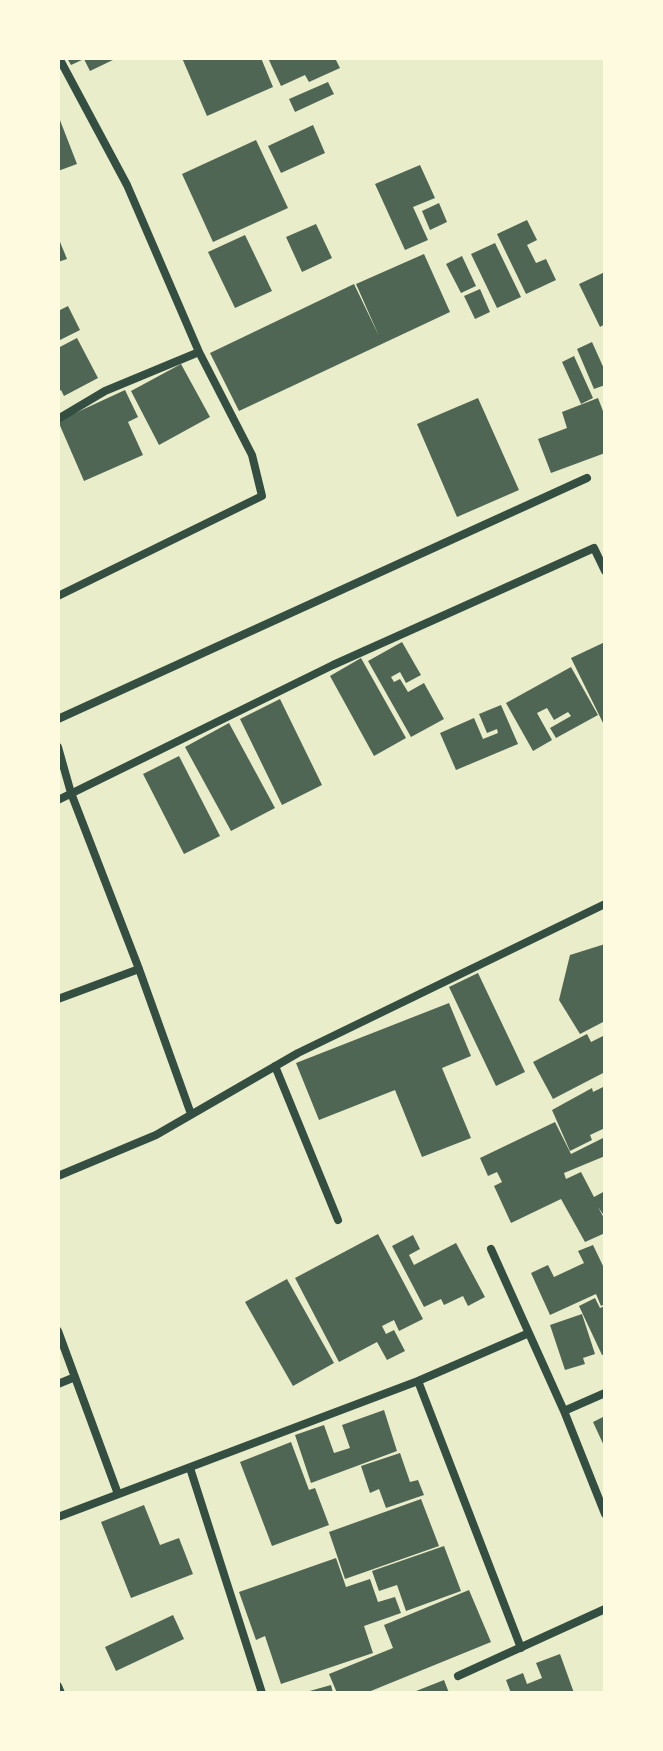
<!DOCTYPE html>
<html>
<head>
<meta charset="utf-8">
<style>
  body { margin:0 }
  #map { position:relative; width:663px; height:1751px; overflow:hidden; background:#e9edc9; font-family:"Source Serif 4",serif }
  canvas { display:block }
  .frame { position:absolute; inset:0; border:60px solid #fefae0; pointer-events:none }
</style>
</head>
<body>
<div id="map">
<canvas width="663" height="1751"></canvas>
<div class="frame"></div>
</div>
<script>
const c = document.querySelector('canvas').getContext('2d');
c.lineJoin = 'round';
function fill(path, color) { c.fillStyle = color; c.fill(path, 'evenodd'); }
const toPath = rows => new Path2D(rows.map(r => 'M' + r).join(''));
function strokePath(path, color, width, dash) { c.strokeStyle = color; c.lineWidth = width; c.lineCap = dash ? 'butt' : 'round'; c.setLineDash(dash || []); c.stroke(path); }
const building = toPath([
  [67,58,117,58,90,71,84,59,71,65],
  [182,58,261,58,273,87,207,116],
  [268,58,335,58,340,68,309,82,305,75,281,86],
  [328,82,334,94,295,112,289,99],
  [58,115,77,164,58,171],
  [313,125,325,153,281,173,268,146],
  [256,140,288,208,213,242,182,174],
  [420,165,435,198,413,207,428,240,405,250,375,184],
  [439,203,447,222,430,230,422,211],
  [527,220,537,240,527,245,536,263,546,259,556,280,526,294,497,234],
  [316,224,332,258,302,272,286,237],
  [245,235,272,291,235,308,208,252],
  [58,237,67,259,58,262],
  [495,243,521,297,497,308,471,254],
  [424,254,450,312,239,411,210,353,354,284,379,336,356,284],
  [462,256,476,286,461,293,446,264],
  [605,272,605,324,600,327,579,284],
  [480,289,490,312,475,319,464,296],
  [68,306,80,330,58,341,58,311],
  [77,338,98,378,64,396,61,390,58,392,58,348],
  [592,342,605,371,605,385,594,389,577,349],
  [574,356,593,398,581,404,562,362],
  [181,364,210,417,159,445,131,391],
  [125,390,138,417,128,422,143,455,84,481,58,421],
  [478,398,519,490,457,517,417,424],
  [598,398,603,411,605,410,605,453,551,473,538,439,567,428,562,412],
  [402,642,421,675,406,683,400,672,391,677,394,682,400,679,408,692,424,683,444,719,411,737,368,661],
  [605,642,605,727,571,658],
  [361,658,406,738,374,756,330,676],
  [571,667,598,715,556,738,550,728,571,716,568,712,554,720,547,708,537,713,552,740,533,751,506,703],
  [280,699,322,785,282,805,240,719],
  [501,705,518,744,456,770,440,733,474,718,483,739,498,733,497,729,487,733,479,714],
  [229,723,275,808,231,831,185,747],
  [179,756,220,836,184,854,143,774],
  [605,944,605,1021,580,1034,559,1000,570,955],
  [478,973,525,1072,496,1086,449,987],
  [449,1003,471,1056,442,1068,471,1138,422,1157,395,1090,319,1120,296,1063],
  [587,1034,591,1042,605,1035,605,1072,553,1099,533,1062],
  [605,1086,605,1128,590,1135,592,1140,570,1151,552,1110,592,1088,593,1092],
  [555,1122,571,1154,605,1137,605,1156,564,1173,566,1179,581,1172,594,1197,605,1191,605,1217,598,1207,605,1220,605,1233,585,1242,561,1199,511,1223,494,1186,502,1182,497,1172,488,1176,480,1158],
  [378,1234,423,1319,399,1331,394,1320,382,1326,386,1334,394,1330,405,1351,387,1360,377,1342,339,1362,295,1278],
  [413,1235,420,1249,409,1255,414,1265,456,1243,485,1297,468,1306,463,1296,444,1305,441,1299,424,1307,392,1246],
  [593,1245,605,1270,605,1304,601,1306,596,1294,550,1315,531,1273,548,1265,554,1277,584,1263,578,1251],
  [287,1279,334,1363,293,1386,245,1302],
  [595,1298,600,1308,605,1306,605,1354,602,1355,579,1306],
  [582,1314,595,1354,583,1358,585,1364,565,1370,550,1325],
  [384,1410,397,1451,311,1483,295,1435,324,1425,334,1453,350,1448,342,1425],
  [605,1416,605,1448,593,1422],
  [291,1442,309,1490,315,1488,329,1525,272,1546,240,1462],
  [400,1453,410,1482,418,1480,424,1495,386,1508,379,1489,370,1493,361,1466],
  [421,1499,439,1546,345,1579,329,1532],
  [144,1505,160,1545,179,1538,193,1574,131,1598,101,1522],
  [444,1546,461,1591,406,1611,397,1585,379,1591,372,1571],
  [336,1558,346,1587,370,1579,378,1602,395,1597,401,1613,364,1626,373,1653,281,1684,265,1636,256,1640,239,1592],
  [469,1590,491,1642,366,1693,337,1693,329,1674,393,1648,384,1625],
  [173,1615,184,1639,116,1671,105,1647],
  [560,1654,574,1693,511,1693,506,1680,523,1673,527,1684,542,1678,536,1663],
  [444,1680,449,1693,411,1693],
  [331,1685,333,1693,306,1693,306,1692]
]);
const minor = toPath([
  [58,419,105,391,199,352],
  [58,596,262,496,252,455,199,352,127,185,59,58],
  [58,719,587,478],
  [58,747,71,793,139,969,191,1114],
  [58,800,333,665,594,548,605,571],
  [58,999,139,969],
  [275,1066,338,1220],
  [58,1176,156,1135,298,1053,605,904],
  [491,1249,564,1411,605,1514],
  [58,1331,118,1494],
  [418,1381,529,1333],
  [58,1384,75,1377],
  [564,1411,605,1393],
  [190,1468,262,1693],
  [58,1517,418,1381,521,1648],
  [458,1676,605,1609],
  [58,1686,61,1693]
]);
fill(building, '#4f6655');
strokePath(minor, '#344e41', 8);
</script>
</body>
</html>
